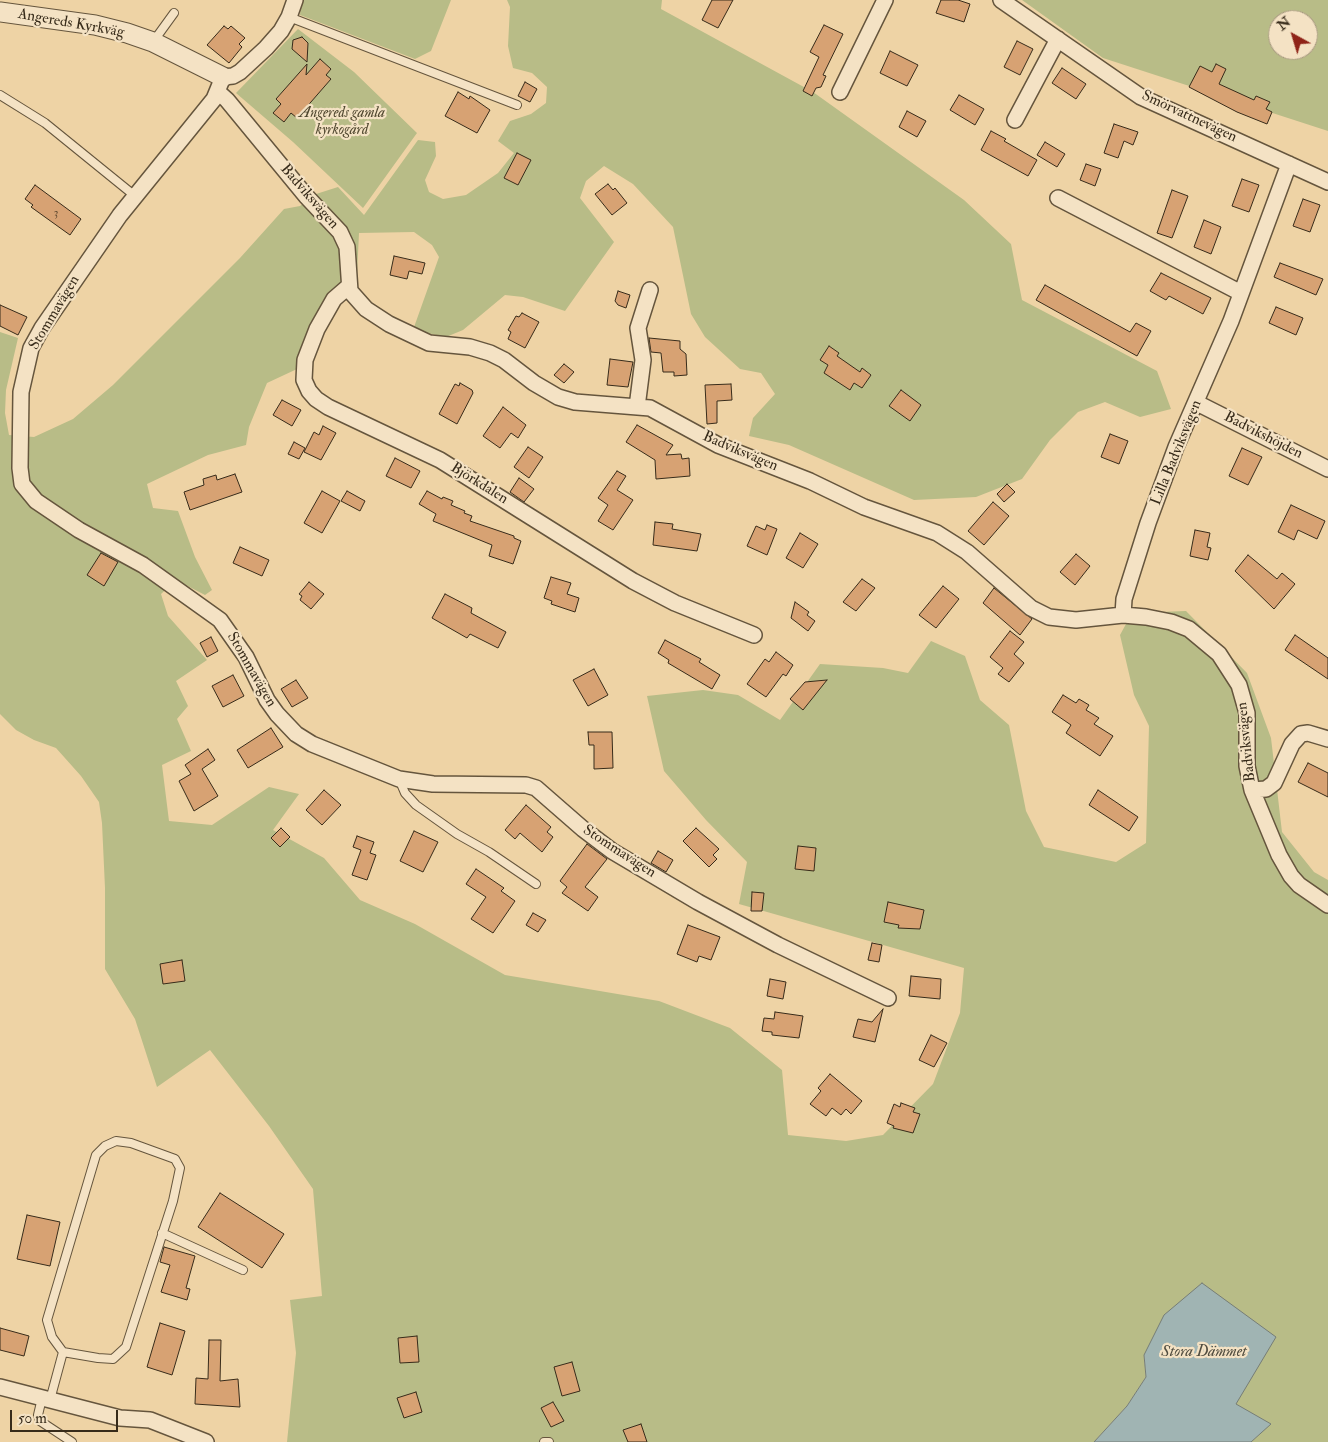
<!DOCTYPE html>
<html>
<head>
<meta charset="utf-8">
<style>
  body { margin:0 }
  #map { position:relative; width:1328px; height:1442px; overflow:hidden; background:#eed3a5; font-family:"IM FELL Double Pica",serif }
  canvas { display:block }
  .north { position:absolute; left:1268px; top:10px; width:50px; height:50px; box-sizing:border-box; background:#f4e2c4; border:1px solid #a89980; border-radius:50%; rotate:321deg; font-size:14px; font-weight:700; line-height:20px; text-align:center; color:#372b1a }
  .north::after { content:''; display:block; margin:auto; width:18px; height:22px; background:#8f2418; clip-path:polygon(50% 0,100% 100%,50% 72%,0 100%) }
  .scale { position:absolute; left:10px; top:1410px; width:108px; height:22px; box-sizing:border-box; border:2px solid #372b1a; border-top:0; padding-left:6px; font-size:15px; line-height:18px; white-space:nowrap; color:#372b1a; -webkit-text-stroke:4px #f4e2c4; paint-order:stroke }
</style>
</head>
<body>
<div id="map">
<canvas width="1328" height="1442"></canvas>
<div class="north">N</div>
<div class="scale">50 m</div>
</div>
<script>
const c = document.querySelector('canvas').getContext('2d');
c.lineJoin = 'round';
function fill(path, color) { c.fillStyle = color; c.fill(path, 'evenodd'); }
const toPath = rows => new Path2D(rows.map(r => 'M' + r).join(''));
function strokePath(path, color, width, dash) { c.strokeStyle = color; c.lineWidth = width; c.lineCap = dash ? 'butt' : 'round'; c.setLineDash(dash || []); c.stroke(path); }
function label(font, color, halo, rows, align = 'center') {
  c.font = font + ' "IM FELL Double Pica",serif'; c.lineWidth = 4.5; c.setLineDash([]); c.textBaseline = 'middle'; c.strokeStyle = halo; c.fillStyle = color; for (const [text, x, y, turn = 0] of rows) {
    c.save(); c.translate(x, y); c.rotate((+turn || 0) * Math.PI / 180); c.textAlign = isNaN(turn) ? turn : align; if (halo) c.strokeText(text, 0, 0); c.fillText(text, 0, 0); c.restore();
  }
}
const green = toPath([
  [301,0,451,0,431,51,415,59,300,15],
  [507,0,662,0,661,9,813,92,964,200,1011,244,1022,300,1157,371,1171,409,1140,417,1105,402,1078,412,1050,440,1022,479,976,497,914,500,789,445,749,436,753,418,775,394,761,373,740,369,705,337,691,314,673,227,633,184,604,166,586,181,580,198,614,242,565,311,523,297,505,295,463,330,446,337,413,330,439,257,432,245,414,232,359,233,357,275,329,320,312,362,267,383,249,427,246,445,208,455,147,484,153,508,178,511,195,557,212,590,205,595,176,580,161,594,168,616,207,660,176,681,188,706,177,719,191,751,162,765,169,821,212,825,269,787,299,794,273,830,324,858,360,900,415,924,505,975,659,1001,730,1028,782,1070,788,1135,846,1141,883,1135,933,1084,960,1013,964,968,739,904,747,862,706,820,664,771,647,696,703,690,738,695,780,720,820,664,883,668,908,673,931,641,965,656,980,700,1009,725,1026,811,1044,847,1116,862,1146,843,1149,726,1134,695,1120,635,1132,613,1186,611,1247,673,1271,738,1282,832,1314,872,1328,880,1328,1442,1251,1442,1270,1424,1144,1355,1146,1377,1127,1406,1094,1442,287,1442,296,1353,290,1300,322,1296,313,1189,269,1126,210,1050,157,1087,135,1019,105,969,105,888,102,823,99,802,81,776,56,748,34,740,16,730,0,714,0,332,18,338,6,390,5,413,9,435,34,437,73,419,113,385,240,258,284,209,300,206,313,195,338,187,364,215,418,140,435,142,436,156,425,180,429,192,443,199,466,195,498,173,514,153,498,141,510,121,531,114,546,103,547,87,532,73,513,68,508,46,510,7],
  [1022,0,1328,0,1328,131,1103,58],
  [1278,20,1308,20,1308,50,1278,50],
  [298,29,354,72,417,133,363,208,293,142,236,93]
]);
const water = toPath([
  [1202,1283,1276,1337,1236,1404,1271,1424,1251,1442,1094,1442,1127,1406,1146,1377,1144,1355,1164,1315,1202,1283]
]);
const building = toPath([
  [712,0,733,0,718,28,702,20,712,0],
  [941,0,958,0,970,4,964,22,936,13,941,0],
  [824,25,843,34,823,75,826,76,821,87,816,88,812,96,803,91,819,57,810,52,824,25],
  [224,26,228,29,231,26,245,38,239,44,242,47,229,63,207,45,224,26],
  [302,37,308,43,307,62,292,49,293,40,302,37],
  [1017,41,1033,49,1020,75,1004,67,1017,41],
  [890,51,918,65,907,86,880,73,890,51],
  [320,59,331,69,326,75,331,79,297,118,291,113,284,122,273,113,281,104,276,99,307,64,306,75,320,59],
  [1216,64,1226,69,1219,84,1254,100,1256,96,1270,102,1266,109,1272,112,1267,124,1237,112,1189,87,1200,66,1212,72,1216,64],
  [1062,68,1086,84,1076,99,1052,83,1062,68],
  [525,82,537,89,530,102,518,96,525,82],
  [458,92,469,99,470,96,490,110,477,133,445,116,458,92],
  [959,95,984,109,975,125,950,110,959,95],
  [907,111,926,121,917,137,899,127,907,111],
  [1114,124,1138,132,1133,145,1124,141,1118,158,1104,153,1114,124],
  [991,131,1006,139,1004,141,1037,160,1028,176,981,150,991,131],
  [1045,142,1065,154,1057,167,1037,155,1045,142],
  [517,153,531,160,518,185,504,178,517,153],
  [1086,164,1101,169,1095,186,1080,180,1086,164],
  [1242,179,1259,185,1249,212,1232,206,1242,179],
  [608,184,613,190,615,188,627,203,612,215,595,194,608,184],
  [35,185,81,219,70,235,31,207,33,205,25,199,35,185],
  [1172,190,1188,196,1172,238,1157,233,1172,190],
  [1303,199,1320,205,1310,232,1293,226,1303,199],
  [1204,220,1221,227,1211,254,1194,247,1204,220],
  [394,256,425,263,422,274,409,271,407,279,390,275,394,256],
  [1280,263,1323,279,1316,295,1274,277,1280,263],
  [1161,273,1211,298,1203,314,1169,296,1166,300,1150,291,1161,273],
  [1045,285,1130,332,1136,323,1151,331,1137,356,1036,300,1045,285],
  [618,291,630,295,626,308,618,305,615,301,618,291],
  [0,305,27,317,18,335,0,326,0,305],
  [1276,307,1303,318,1296,335,1269,323,1276,307],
  [522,313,539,322,525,348,508,339,511,332,508,330,516,316,519,317,522,313],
  [649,338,680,341,680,349,686,354,687,375,674,376,674,372,663,372,661,353,651,352,649,338],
  [829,346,839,353,837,356,860,372,862,368,871,375,862,388,854,383,850,390,824,373,828,365,820,360,829,346],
  [610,359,633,362,628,387,607,385,610,359],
  [564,364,574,372,564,383,554,375,564,364],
  [460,383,472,390,473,393,457,424,439,414,455,384,459,386,460,383],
  [731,384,732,400,717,401,717,423,707,424,705,385,731,384],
  [901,390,921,405,910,421,889,406,901,390],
  [282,400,301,410,292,426,273,415,282,400],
  [503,407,526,425,518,438,511,433,500,448,483,436,503,407],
  [637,425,673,445,666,455,681,454,682,459,689,458,690,476,656,479,655,460,626,442,637,425],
  [323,426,336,433,321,460,304,452,314,432,319,435,323,426],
  [1110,434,1128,441,1119,464,1101,457,1110,434],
  [294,442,305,448,299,459,288,454,294,442],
  [528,447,543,457,529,478,514,467,528,447],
  [1242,448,1262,457,1248,485,1229,476,1242,448],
  [395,458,420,471,411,488,386,476,395,458],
  [617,471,626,476,617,490,633,500,613,530,598,521,608,505,598,498,617,471],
  [235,474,242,492,190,510,184,492,204,485,203,479,216,475,217,480,235,474],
  [519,478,534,489,524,502,510,492,519,478],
  [1007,484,1015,492,1004,502,997,494,1007,484],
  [322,491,340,501,322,533,304,523,322,491],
  [347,491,365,501,360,511,341,501,347,491],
  [427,491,442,499,443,497,453,501,451,505,465,511,464,513,472,516,470,521,514,536,514,538,521,541,513,564,489,556,492,545,433,521,436,514,419,504,427,491],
  [993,502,1009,516,984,545,968,531,993,502],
  [1291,505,1325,521,1317,539,1298,530,1294,540,1278,532,1291,505],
  [655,522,673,524,672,529,701,534,697,551,653,545,655,522],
  [767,525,777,529,767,555,747,546,756,526,765,530,767,525],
  [1195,530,1210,533,1207,547,1211,548,1208,560,1190,556,1195,530],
  [800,533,818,544,803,568,786,558,800,533],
  [240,547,269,560,262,576,233,563,240,547],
  [101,553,118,562,104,586,87,575,101,553],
  [1076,554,1090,566,1075,585,1060,572,1076,554],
  [1248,555,1277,579,1282,573,1295,584,1274,609,1235,571,1248,555],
  [551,577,571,583,567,594,579,598,575,612,551,604,552,601,544,598,551,577],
  [862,579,875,588,856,611,843,602,862,579],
  [309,582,324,594,311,609,300,600,302,596,299,594,309,582],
  [943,586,959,599,936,628,919,615,943,586],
  [994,588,1032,619,1020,635,983,603,994,588],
  [445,594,472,608,471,613,506,632,498,648,470,634,467,638,432,618,445,594],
  [795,602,809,612,807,615,815,621,808,631,791,618,795,602],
  [1010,631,1024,642,1014,654,1024,663,1009,682,998,674,1003,668,990,657,1010,631],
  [1295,635,1328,658,1328,679,1285,650,1295,635],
  [211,637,218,651,207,657,200,643,211,637],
  [665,640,701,659,699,662,720,675,712,689,668,663,669,660,658,653,665,640],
  [776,652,793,665,786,676,783,674,766,697,747,684,765,659,769,662,776,652],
  [594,669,608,695,588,706,573,680,594,669],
  [233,675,244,696,223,707,212,686,233,675],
  [296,680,308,698,292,707,281,689,296,680],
  [827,680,803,710,790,699,805,682,827,680],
  [1063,695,1076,703,1079,699,1089,705,1086,710,1099,718,1094,724,1113,736,1100,756,1066,733,1071,725,1052,712,1063,695],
  [271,728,283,747,248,768,237,750,271,728],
  [588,732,612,732,613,768,594,769,594,745,589,745,588,732],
  [208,749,215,760,202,769,218,796,194,811,179,781,191,774,185,765,208,749],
  [1308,763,1328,773,1328,797,1298,782,1308,763],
  [324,790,341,805,322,825,306,810,324,790],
  [1098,790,1138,817,1129,831,1089,805,1098,790],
  [526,805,551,827,547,832,553,837,542,852,520,833,515,839,505,830,526,805],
  [281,828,290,837,280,847,271,838,281,828],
  [696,828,719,849,713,855,717,859,709,867,683,841,696,828],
  [414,831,438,842,423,872,400,861,414,831],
  [357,836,374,842,370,853,376,855,367,880,352,875,361,850,353,847,357,836],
  [587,844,607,859,585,887,598,897,588,911,562,893,567,887,560,881,587,844],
  [798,846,816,848,814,871,795,869,798,846],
  [658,851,673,860,666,872,651,863,658,851],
  [476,869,504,888,501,891,515,901,493,933,471,919,486,897,466,884,476,869],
  [752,892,764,893,762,911,751,911,752,892],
  [888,902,924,910,920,929,898,928,899,925,884,922,888,902],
  [533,913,546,920,538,932,526,925,533,913],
  [688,925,720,937,711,960,699,956,697,962,677,954,688,925],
  [872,943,882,945,879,962,868,960,872,943],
  [182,960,185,981,163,984,160,964,182,960],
  [911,976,941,979,940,999,909,996,911,976],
  [770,979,786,982,783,999,767,996,770,979],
  [883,1009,875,1042,853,1037,858,1019,872,1022,883,1009],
  [775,1012,803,1016,799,1038,772,1035,772,1032,762,1031,764,1018,774,1019,775,1012],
  [931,1035,947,1043,934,1067,919,1060,931,1035],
  [830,1074,862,1101,851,1114,846,1109,841,1115,832,1108,826,1116,810,1104,821,1091,818,1088,830,1074],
  [901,1103,915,1108,913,1112,920,1114,913,1133,893,1128,894,1126,887,1123,894,1104,900,1107,901,1103],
  [220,1193,284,1234,262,1268,198,1227,220,1193],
  [27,1215,60,1222,50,1266,17,1259,27,1215],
  [164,1247,195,1256,186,1288,190,1289,187,1300,161,1292,170,1265,160,1262,164,1247],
  [160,1323,185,1331,172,1375,147,1367,160,1323],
  [0,1328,29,1336,24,1356,0,1350,0,1328],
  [417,1336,419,1362,400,1363,398,1338,417,1336],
  [209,1340,221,1340,220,1381,238,1379,240,1407,195,1404,196,1378,208,1379,209,1340],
  [572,1362,580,1391,562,1396,554,1367,572,1362],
  [416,1392,422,1412,404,1418,397,1398,416,1392],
  [553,1402,564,1421,551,1427,541,1408,553,1402],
  [641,1424,647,1442,628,1442,623,1430,641,1424]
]);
const service = toPath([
  [289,17,517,105],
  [153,42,174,13],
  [0,95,45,123,135,196],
  [399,779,405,793,416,805,457,834,489,852,536,884],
  [162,1233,243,1270],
  [42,1398,38,1415,40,1421,72,1442],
  [50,1400,63,1352,52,1337,47,1320,96,1155,105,1146,116,1141,131,1143,175,1159,180,1168,173,1201,126,1347,113,1359,98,1358,63,1352],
  [544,1442,549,1442]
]);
const minor = toPath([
  [295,0,289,17,281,31,266,48,240,72,233,76,223,77,214,99,120,215,42,328,31,348,21,392,20,468,22,484,36,501,79,530,143,565,220,620,246,657,267,700,277,714,296,734,312,744,399,779,433,784,526,785,536,788,583,829,612,851,698,902,778,945,888,998],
  [1001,0,1141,97,1328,182],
  [218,92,227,100,306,196,340,232,347,247,350,291,366,309,389,324,429,343,470,347,490,353,504,360,534,383,558,397,575,402,650,408,718,445,810,481,864,507,937,533,967,552,1031,608,1049,617,1076,620,1123,615,1146,617,1171,622,1189,629,1219,654,1239,685,1247,713,1247,766,1252,790,1279,855,1291,876,1299,885,1328,905],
  [840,92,885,0],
  [1015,120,1058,39],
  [1058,198,1241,293],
  [349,286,334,299,317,329,305,360,304,380,309,391,316,399,328,407,440,460,633,581,675,603,754,635],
  [1197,403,1328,469],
  [637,407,643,360,638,328,650,290],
  [1123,615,1124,599,1148,523,1176,447,1231,321,1289,164],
  [1252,790,1266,789,1274,783,1292,744,1301,734,1308,733,1328,739],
  [0,1387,120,1418,150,1420,206,1442]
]);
const tertiary = toPath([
  [0,12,95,25,127,33,153,42,223,77]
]);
const numberNames = [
  ["3",56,213]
];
const streetNames = [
  ["Angereds Kyrkväg",71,24,10],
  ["Smörvattnevägen",1189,117,25],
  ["Badviksvägen",309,197,49],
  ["Stommavägen",55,313,-59],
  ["Badvikshöjden",1263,436,27],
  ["Badviksvägen",740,452,23],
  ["Lilla Badviksvägen",1177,453,-68],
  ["Björkdalen",479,484,32],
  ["Stommavägen",251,670,60],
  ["Badviksvägen",1247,742,-96],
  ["Stommavägen",619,852,33]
];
const parkNames = [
  ["Angereds gamla",342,114],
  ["kyrkogård",342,131]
];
const waterNames = [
  ["Stora Dämmet",1204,1353]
];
fill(green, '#b8bc87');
fill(water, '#a0b4b3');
strokePath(water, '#767d76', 1);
fill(building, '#d7a273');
strokePath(building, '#372b1a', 1);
strokePath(service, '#65553d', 10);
strokePath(minor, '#65553d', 18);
strokePath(tertiary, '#65553d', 21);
strokePath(service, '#f4e2c4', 8);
strokePath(minor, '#f4e2c4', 15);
strokePath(tertiary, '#f4e2c4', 19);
label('12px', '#5f4930', null, numberNames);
label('15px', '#372b1a', '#f4e2c4', streetNames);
label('italic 15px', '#514830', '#f4e2c4', parkNames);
label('italic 16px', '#514d40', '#f4e2c4', waterNames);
</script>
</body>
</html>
